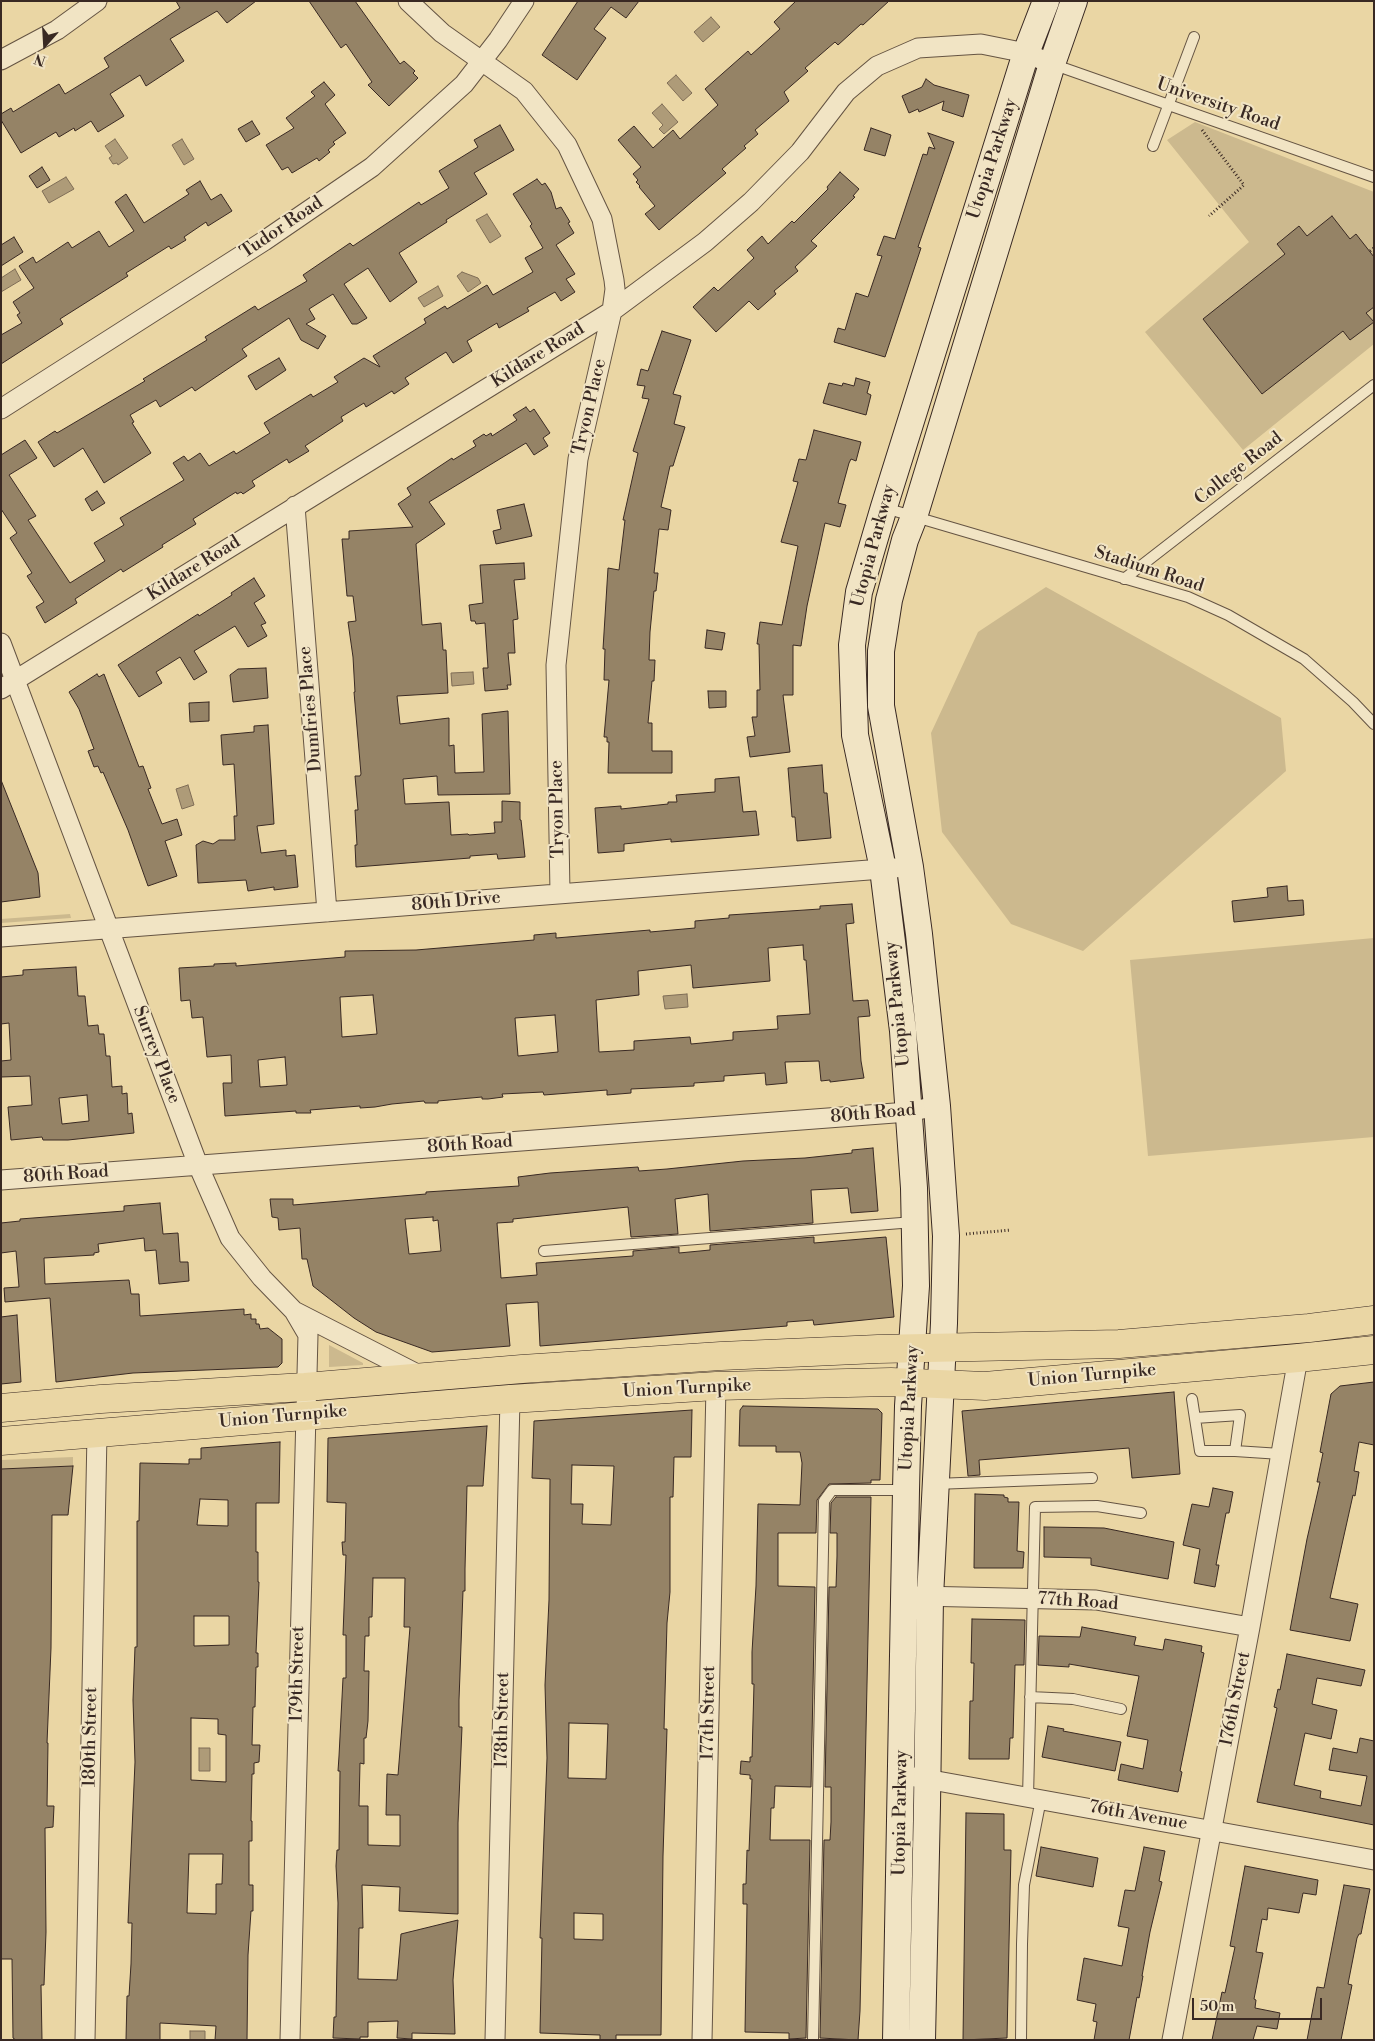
<!DOCTYPE html>
<html>
<head>
<meta charset="utf-8">
<style>
  body { margin:0 }
  #map { position:relative; width:1375px; height:2041px; overflow:hidden; background:#ead6a4; font-family:"Libre Bodoni",serif }
  canvas { display:block }
  .frame { position:absolute; inset:0; border:2px solid #392923; pointer-events:none }
  .north { position:absolute; left:20px; top:20px; width:50px; height:50px; -webkit-text-stroke:4px #f1e4c4; paint-order:stroke; rotate:199deg; font-size:14px; font-weight:700; line-height:20px; text-align:center; color:#392923 }
  .north::after { content:''; display:block; margin:auto; width:18px; height:22px; background:#392923; clip-path:polygon(50% 0,100% 100%,50% 72%,0 100%) }
  .scale { position:absolute; left:1192px; top:1998px; width:130px; height:22px; box-sizing:border-box; border:2px solid #392923; border-top:0; padding-left:6px; font-size:15px; line-height:18px; white-space:nowrap; color:#392923; -webkit-text-stroke:4px #f1e4c4; paint-order:stroke }
</style>
</head>
<body>
<div id="map">
<canvas width="1375" height="2041"></canvas>
<div class="frame"></div>
<div class="north">N</div>
<div class="scale">50 m</div>
</div>
<script>
const c = document.querySelector('canvas').getContext('2d');
c.lineJoin = 'round';
function fill(path, color) { c.fillStyle = color; c.fill(path, 'evenodd'); }
const toPath = rows => new Path2D(rows.map(r => 'M' + r).join(''));
function strokePath(path, color, width, dash) { c.strokeStyle = color; c.lineWidth = width; c.lineCap = dash ? 'butt' : 'round'; c.setLineDash(dash || []); c.stroke(path); }
function label(font, color, halo, rows, align = 'center') {
  c.font = font + ' "Libre Bodoni",serif'; c.lineWidth = 4; c.setLineDash([]); c.textBaseline = 'middle'; c.strokeStyle = halo; c.fillStyle = color; for (const [text, x, y, turn = 0] of rows) {
    c.save(); c.translate(x, y); c.rotate((+turn || 0) * Math.PI / 180); c.textAlign = isNaN(turn) ? turn : align; if (halo) c.strokeText(text, 0, 0); c.fillText(text, 0, 0); c.restore();
  }
}
const green = toPath([
  [1195,122,1374,192,1374,344,1243,450,1145,332,1249,242,1167,140],
  [1046,587,1281,718,1286,771,1083,951,1011,924,942,832,931,733,978,632],
  [70,914,71,918,1,923,1,919],
  [1374,938,1374,1137,1148,1156,1130,960],
  [329,1345,363,1363,363,1365,329,1367],
  [73,1457,73,1466,1,1469,1,1460]
]);
const water = toPath([
  [711,17,720,27,703,42,694,32,711,17],
  [676,75,692,93,683,101,667,83,676,75],
  [662,104,678,122,664,134,659,129,663,125,652,113,662,104],
  [115,139,128,158,118,165,117,163,113,164,109,158,112,156,105,146,115,139],
  [182,139,194,159,184,165,172,145,182,139],
  [66,177,74,189,49,203,42,191,66,177],
  [487,214,501,236,490,243,476,220,487,214],
  [15,269,21,280,1,292,1,278,15,269],
  [462,272,478,278,481,283,468,292,457,276,462,272],
  [438,286,443,296,424,307,418,298,438,286],
  [473,672,474,684,452,686,451,673,473,672],
  [188,785,194,805,182,809,176,789,188,785],
  [687,994,688,1007,665,1009,663,996,687,994],
  [199,1748,210,1748,210,1771,199,1771,199,1748],
  [190,2031,205,2031,205,2040,190,2040,190,2031]
]);
const building = toPath([
  [176,1,256,1,227,23,217,11,170,39,184,61,146,86,140,75,110,94,124,116,98,132,91,121,75,131,74,128,59,137,56,132,21,153,1,120,1,114,11,108,13,112,59,84,65,94,96,75,109,67,104,58,180,8,176,1],
  [309,1,355,1,400,64,404,61,415,71,413,73,418,78,389,106,368,85,372,82,346,44,341,48,309,1],
  [578,1,639,1,626,18,611,7,594,29,606,38,577,80,542,55,578,1],
  [796,1,889,1,863,25,861,24,838,45,835,42,805,68,808,71,784,92,789,101,755,130,758,134,744,146,746,148,722,169,726,173,659,230,645,214,655,206,639,187,640,186,636,182,638,180,633,174,641,167,618,140,634,126,653,148,673,130,680,139,718,105,705,89,748,51,751,55,780,29,774,22,796,1],
  [926,79,934,85,969,95,963,117,942,110,944,101,919,112,918,109,909,113,902,96,922,87,926,79],
  [324,82,335,95,325,104,346,133,333,142,335,144,328,150,330,152,319,161,317,158,292,173,288,167,282,170,266,145,294,128,286,118,315,96,311,92,324,82],
  [252,121,260,134,246,142,238,129,252,121],
  [500,125,514,150,474,173,487,194,446,220,447,222,399,253,417,282,390,302,368,268,344,284,367,318,357,324,352,324,333,294,309,309,315,319,306,324,326,336,318,349,301,340,289,318,242,349,247,356,195,391,192,387,160,407,156,400,130,415,134,422,132,423,151,453,104,483,83,448,54,467,38,442,55,431,57,433,145,381,143,379,207,340,205,337,255,306,258,310,307,281,303,275,350,243,353,246,419,202,421,205,449,188,439,171,478,147,474,140,500,125],
  [871,128,891,135,885,156,864,150,871,128],
  [928,133,954,142,918,247,921,248,885,357,834,342,838,328,845,330,856,293,868,297,882,256,877,255,884,236,895,239,923,154,927,155,929,147,935,149,928,133],
  [42,167,50,180,37,188,29,176,42,167],
  [840,172,859,189,853,196,855,197,811,241,817,246,795,267,798,271,774,291,776,294,758,310,749,301,716,332,693,307,714,287,718,291,754,258,747,250,762,236,768,244,792,221,794,223,828,189,827,187,840,172],
  [537,179,542,185,545,183,551,192,556,209,561,207,570,222,568,223,574,233,556,245,575,274,566,279,575,292,561,301,555,292,527,308,529,311,499,328,497,323,467,341,472,351,453,363,446,352,405,378,409,384,394,394,392,391,366,407,364,403,341,417,343,421,305,446,309,451,289,463,287,459,252,481,255,486,243,494,241,492,237,494,236,492,193,519,196,524,162,545,163,547,123,572,121,569,75,599,77,603,45,623,36,607,44,602,27,576,32,573,10,538,17,533,1,509,1,455,25,440,37,458,9,475,36,516,28,520,70,583,105,561,94,543,124,525,120,518,184,480,173,463,184,456,188,461,200,453,209,466,234,451,236,454,270,433,264,423,311,394,313,397,338,382,334,377,364,358,380,367,373,356,426,323,424,319,445,306,447,309,487,285,493,295,533,272,525,258,543,248,530,226,532,224,513,194,537,179],
  [200,181,211,200,221,194,232,211,208,226,206,222,184,237,186,240,171,249,169,246,126,273,128,276,60,319,63,324,1,364,1,335,22,323,17,315,20,313,13,302,34,288,19,266,33,257,36,263,68,242,72,248,99,231,109,247,134,231,115,202,126,194,144,223,189,194,186,190,200,181],
  [1332,216,1350,239,1356,234,1374,257,1374,307,1366,313,1374,322,1350,340,1343,331,1262,394,1203,319,1285,254,1277,244,1299,226,1307,236,1332,216],
  [14,237,23,252,1,266,1,245,14,237],
  [662,331,691,340,673,394,681,396,674,424,685,427,673,466,670,466,661,507,671,510,668,530,659,529,654,573,658,573,656,591,654,591,650,632,649,660,655,660,654,681,652,681,648,723,652,723,652,751,672,751,672,773,608,773,609,742,607,742,607,737,604,737,609,680,604,680,605,649,603,649,608,568,619,570,625,520,623,520,638,453,633,451,649,399,642,398,645,386,637,385,641,369,648,371,662,331],
  [279,358,286,370,256,390,248,376,279,358],
  [856,378,870,382,867,393,871,395,866,415,823,403,829,383,842,386,843,383,854,386,856,378],
  [526,407,530,412,534,409,550,433,543,438,548,446,534,455,526,443,429,502,445,524,416,544,422,625,441,623,443,650,446,650,448,693,397,696,400,724,449,718,449,746,454,745,455,773,484,772,482,714,508,711,510,794,438,795,437,776,403,779,405,804,449,802,451,835,468,834,469,835,495,833,494,822,502,822,502,801,520,802,520,820,521,820,525,857,498,859,497,854,470,856,470,858,356,867,355,845,357,845,355,810,358,810,355,776,360,776,361,774,354,692,355,692,353,657,348,622,356,621,353,596,347,596,342,539,349,539,349,531,413,527,398,504,411,495,407,488,452,458,453,460,476,446,473,441,484,434,486,436,491,433,492,436,517,420,513,415,526,407],
  [814,430,861,442,856,461,851,459,849,463,838,503,846,505,840,527,825,523,807,606,801,646,793,645,793,695,783,695,790,752,750,757,747,737,755,736,752,717,757,717,757,690,760,690,759,644,757,644,760,622,782,625,798,546,781,542,798,482,793,481,799,459,806,460,814,430],
  [97,491,105,503,92,511,85,499,97,491],
  [524,504,532,536,496,544,493,531,501,529,497,510,524,504],
  [524,563,525,579,514,580,518,619,513,620,515,653,508,653,511,685,507,685,508,689,485,691,483,668,488,668,485,623,476,624,475,621,471,621,469,605,483,603,480,565,524,563],
  [254,578,265,596,254,603,266,623,261,625,267,636,248,647,235,626,194,651,207,672,194,680,180,657,156,672,162,683,139,697,118,665,198,614,199,616,232,595,231,593,254,578],
  [707,630,725,633,722,650,705,648,707,630],
  [266,668,268,698,233,702,230,675,238,669,266,668],
  [97,674,99,677,104,674,139,767,143,766,151,788,148,789,162,824,177,819,182,835,165,841,177,876,148,886,128,830,103,772,101,773,98,766,94,767,88,751,94,749,79,709,69,692,97,674],
  [708,691,726,691,726,707,709,708,708,691],
  [209,702,209,721,190,722,189,703,209,702],
  [268,725,274,824,257,826,261,853,286,850,286,856,295,855,298,887,274,890,274,887,248,891,246,880,198,883,196,845,203,841,213,844,219,840,235,840,234,816,237,816,234,764,223,765,221,735,254,732,254,726,268,725],
  [822,765,824,793,827,793,831,838,797,841,795,817,792,817,788,768,822,765],
  [739,777,743,812,756,811,759,835,671,842,671,839,624,844,624,851,598,853,595,808,621,806,621,809,668,804,668,802,677,802,676,795,715,792,715,779,739,777],
  [1,780,38,873,40,897,1,902,1,780],
  [1287,886,1288,901,1303,900,1304,915,1234,922,1232,901,1268,897,1267,888,1287,886],
  [852,904,854,923,846,924,853,1001,868,1000,870,1016,858,1017,861,1061,864,1078,830,1082,830,1080,821,1081,819,1061,785,1062,787,1083,766,1085,765,1073,724,1076,724,1081,694,1083,694,1086,631,1089,631,1093,607,1095,607,1090,544,1095,543,1092,502,1094,503,1097,488,1099,482,1099,482,1097,438,1101,438,1103,425,1103,424,1101,392,1104,375,1107,360,1108,360,1106,310,1110,311,1113,296,1113,296,1111,225,1116,223,1083,232,1083,231,1055,207,1057,203,1017,192,1018,190,1000,181,1001,179,968,214,966,214,964,236,963,236,966,345,957,345,951,416,950,534,940,534,935,556,933,556,938,650,930,650,932,695,928,695,921,729,918,729,915,820,909,820,906,852,904],
  [803,945,804,960,806,960,810,1014,777,1016,778,1029,733,1032,733,1040,691,1044,690,1037,634,1041,634,1050,599,1052,596,1000,639,995,638,971,691,965,693,988,770,981,768,948,803,945],
  [373,995,377,1034,342,1037,340,997,373,995],
  [555,1015,558,1052,518,1056,515,1018,555,1015],
  [285,1057,287,1085,260,1087,258,1060,285,1057],
  [76,967,78,996,85,996,88,1026,98,1025,99,1034,104,1034,106,1056,110,1056,112,1087,122,1086,122,1094,127,1093,128,1114,132,1113,134,1133,68,1140,43,1140,42,1137,11,1140,8,1107,32,1105,30,1076,1,1077,1,1061,11,1060,9,1023,1,1024,1,977,23,975,23,970,76,967],
  [87,1095,89,1121,62,1124,59,1098,87,1095],
  [873,1148,878,1211,851,1213,848,1188,811,1190,813,1223,710,1231,708,1194,675,1199,678,1234,631,1237,628,1207,513,1219,513,1222,497,1223,501,1278,537,1275,536,1263,633,1256,633,1251,679,1247,679,1253,710,1250,710,1245,814,1237,814,1243,886,1237,894,1317,814,1325,813,1320,787,1322,787,1326,540,1346,538,1302,506,1304,510,1346,432,1352,376,1332,354,1318,313,1286,307,1259,302,1259,300,1228,279,1230,278,1218,272,1217,270,1199,293,1199,293,1205,426,1194,426,1192,519,1186,518,1177,550,1173,638,1167,639,1171,667,1169,743,1161,805,1158,852,1153,852,1150,873,1148],
  [433,1217,433,1221,438,1220,441,1251,409,1254,405,1219,433,1217],
  [160,1203,163,1234,178,1233,180,1262,188,1262,189,1281,159,1284,156,1250,145,1251,144,1238,98,1244,99,1252,94,1253,94,1255,44,1258,45,1284,129,1280,131,1294,139,1294,140,1316,244,1309,244,1315,251,1314,251,1319,256,1319,256,1324,259,1324,260,1329,268,1328,282,1339,282,1363,278,1367,133,1373,56,1382,50,1298,5,1302,4,1288,19,1287,16,1251,1,1253,1,1223,20,1221,20,1219,124,1211,124,1206,160,1203],
  [17,1315,21,1382,1,1384,1,1317,17,1315],
  [1374,1382,1374,1445,1359,1442,1354,1471,1359,1472,1355,1496,1353,1495,1330,1598,1358,1604,1350,1641,1290,1630,1307,1539,1320,1482,1317,1482,1323,1453,1320,1452,1331,1394,1340,1386,1374,1382],
  [1174,1392,1180,1474,1132,1478,1129,1448,979,1460,980,1475,968,1476,962,1411,1174,1392],
  [743,1406,878,1409,882,1413,880,1480,871,1480,871,1483,829,1484,817,1500,816,1533,778,1533,778,1586,815,1587,811,1787,775,1786,774,1808,771,1808,770,1840,810,1840,806,2038,789,2039,789,2033,745,2032,747,1904,743,1904,743,1884,746,1884,747,1850,749,1851,752,1779,750,1779,750,1775,740,1774,741,1761,750,1762,750,1757,752,1757,754,1684,752,1684,752,1652,756,1586,758,1504,800,1505,802,1463,800,1452,776,1452,776,1446,739,1446,740,1410,743,1406],
  [692,1410,691,1457,674,1457,673,1497,670,1497,670,1592,667,1623,664,1729,667,1729,663,1856,661,2035,616,2035,616,2040,600,2040,600,2035,540,2033,542,1938,540,1938,547,1758,545,1685,549,1600,550,1479,532,1478,534,1421,692,1410],
  [572,1465,614,1466,611,1525,582,1524,583,1504,571,1504,572,1465],
  [569,1723,608,1724,606,1779,568,1778,569,1723],
  [574,1913,603,1914,603,1940,574,1939,574,1913],
  [487,1426,483,1486,467,1486,465,1569,465,1591,463,1591,459,1700,459,1727,462,1727,458,1823,458,1914,399,1911,400,1887,362,1885,363,1928,359,1928,358,1979,397,1980,401,1934,458,1920,453,1980,455,2034,412,2033,412,2039,397,2038,398,2021,368,2022,368,2037,360,2037,360,2039,333,2038,334,2017,336,2017,338,1903,336,1866,337,1850,339,1850,340,1771,338,1771,339,1756,343,1678,346,1678,346,1635,343,1635,346,1555,343,1555,342,1542,345,1542,346,1503,327,1502,328,1438,487,1426],
  [373,1578,405,1578,404,1627,410,1627,398,1775,387,1774,386,1815,400,1815,400,1846,368,1845,368,1806,359,1806,360,1763,364,1764,364,1738,366,1738,368,1721,369,1671,364,1671,365,1636,369,1636,369,1617,372,1617,373,1578],
  [280,1442,279,1503,256,1503,256,1552,258,1552,258,1582,259,1582,256,1653,258,1653,258,1667,256,1667,255,1707,253,1707,252,1745,260,1745,259,1762,254,1763,254,1774,252,1774,251,1821,252,1821,252,1841,249,1841,249,1885,253,1885,253,1911,251,1911,248,1955,247,2040,215,2040,216,2026,160,2023,160,2040,126,2040,127,1996,129,1996,131,1964,132,1923,128,1923,129,1899,135,1762,133,1700,135,1647,137,1647,137,1521,139,1521,140,1463,189,1464,189,1459,201,1459,201,1448,280,1442],
  [200,1499,228,1500,228,1526,197,1525,200,1499],
  [194,1616,229,1616,229,1645,194,1646,194,1616],
  [191,1718,218,1719,218,1734,226,1735,226,1782,191,1780,191,1718],
  [189,1854,223,1854,222,1884,216,1884,216,1914,187,1913,189,1854],
  [73,1466,68,1515,52,1515,51,1648,47,1743,48,1743,47,1806,54,1806,53,1827,45,1828,46,1932,44,1985,41,1985,42,2040,16,2040,13,2038,12,1959,1,1959,1,1469,73,1466],
  [1213,1488,1233,1492,1229,1513,1226,1513,1216,1565,1219,1565,1215,1587,1194,1583,1200,1549,1183,1545,1192,1504,1209,1507,1213,1488],
  [975,1494,1004,1495,1004,1497,1008,1498,1008,1502,1019,1502,1017,1551,1024,1552,1023,1568,974,1568,975,1494],
  [836,1497,871,1497,860,2011,858,2040,820,2038,824,1840,830,1840,831,1822,831,1787,825,1787,829,1587,836,1587,837,1556,837,1533,830,1533,831,1503,836,1497],
  [1044,1527,1104,1528,1174,1542,1168,1579,1091,1565,1091,1558,1044,1557,1044,1527],
  [972,1619,1025,1620,1024,1665,1015,1665,1013,1738,1010,1738,1009,1759,969,1759,970,1701,973,1701,974,1663,971,1663,972,1619],
  [1082,1627,1136,1637,1134,1645,1163,1650,1165,1639,1202,1646,1201,1652,1204,1653,1180,1771,1182,1772,1178,1792,1118,1780,1121,1764,1143,1769,1148,1740,1127,1736,1139,1676,1069,1664,1069,1667,1038,1665,1039,1636,1080,1637,1082,1627],
  [1287,1654,1365,1670,1361,1686,1317,1678,1312,1704,1337,1710,1331,1739,1305,1733,1294,1785,1321,1791,1320,1798,1361,1806,1367,1776,1329,1770,1333,1748,1357,1753,1360,1738,1374,1741,1374,1825,1257,1802,1277,1708,1274,1707,1278,1689,1280,1690,1287,1654],
  [1048,1726,1064,1729,1063,1731,1121,1742,1115,1771,1042,1757,1048,1726],
  [966,1813,1004,1814,1004,1850,1011,1850,1007,2038,963,2040,966,1813],
  [1041,1847,1098,1858,1093,1887,1036,1876,1041,1847],
  [1144,1847,1165,1851,1159,1881,1162,1882,1150,1932,1142,1976,1143,1976,1139,1998,1137,1997,1129,2040,1094,2040,1097,2022,1093,2021,1096,2004,1077,2000,1084,1958,1122,1966,1129,1928,1118,1926,1125,1890,1135,1891,1144,1847],
  [1245,1866,1318,1880,1316,1895,1303,1893,1299,1913,1268,1908,1267,1920,1262,1919,1256,1952,1263,1953,1254,1999,1256,2000,1255,2008,1280,2013,1277,2029,1257,2026,1253,2040,1212,2040,1222,1992,1225,1993,1235,1947,1230,1946,1245,1866],
  [1344,1885,1370,1889,1361,1934,1359,1934,1357,1938,1348,1984,1352,1985,1341,2040,1307,2040,1317,1987,1324,1988,1344,1885]
]);
const path = toPath([
  [1202,130,1244,185,1209,216],
  [1370,251,1374,248],
  [966,1234,1011,1230]
]);
const service = toPath([
  [1052,64,1374,177],
  [1153,146,1194,37],
  [885,508,1188,597,1228,615,1304,659,1353,702,1374,724],
  [1124,579,1374,385],
  [544,1251,914,1222],
  [1192,1399,1200,1451,1235,1451,1281,1454],
  [1195,1418,1240,1415,1235,1451],
  [935,1484,1092,1478],
  [1030,1697,1073,1699,1121,1709],
  [1028,1797,1035,1507,1097,1506,1141,1513],
  [813,2040,824,1501,832,1490,905,1490],
  [1021,2040,1022,1944,1024,1885,1041,1799]
]);
const minor = toPath([
  [408,1,442,33,524,91,567,145,602,219,614,280,615,289,612,311,578,459,556,665,560,893],
  [1,60,57,30,97,1],
  [1,409,264,241,372,167,464,84,498,40,524,1],
  [295,506,327,912],
  [1,643,198,1165,230,1238,262,1278,294,1311,423,1377],
  [1,689,612,311,705,242,751,202,800,152,846,92,877,66,918,48,981,44,1026,53,1052,64],
  [1,937,895,868],
  [1,1180,908,1112,937,1106],
  [918,1596,1096,1600,1250,1627],
  [915,1777,1374,1860],
  [85,2040,97,1434],
  [290,2040,308,1335,294,1311],
  [495,2040,510,1399],
  [702,2040,716,1386],
  [1172,2040,1250,1627,1298,1358]
]);
const secondary = toPath([
  [896,2040,906,1490,908,1406,916,1286,914,1188,903,1031,883,869,855,735,852,645,859,592,884,507,1026,53,1046,1],
  [922,2040,927,1805,930,1597,944,1323,946,1236,937,1106,919,934,910,867,881,706,881,651,889,600,905,540,914,517,1052,64,1074,1]
]);
const primary = toPath([
  [1,1408,101,1399,305,1387,522,1369,721,1356,878,1349,1119,1344,1309,1328,1374,1320],
  [1,1441,510,1399,716,1386,891,1382,985,1386,1298,1358,1374,1350]
]);
const streetNames = [
  ["University Road",1218,105,19],
  ["Utopia Parkway",993,159,-72],
  ["Tudor Road",282,228,-34],
  ["Kildare Road",538,356,-32],
  ["Tryon Place",590,407,-77],
  ["College Road",1239,469,-38],
  ["Utopia Parkway",874,546,-75],
  ["Kildare Road",194,569,-32],
  ["Stadium Road",1149,570,18],
  ["Dumfries Place",311,709,-95],
  ["Tryon Place",558,809,-91],
  ["80th Drive",456,902,-5],
  ["Utopia Parkway",898,1004,-96],
  ["Surrey Place",156,1055,69],
  ["80th Road",873,1114,-5],
  ["80th Road",470,1145,-4],
  ["80th Road",66,1175,-4],
  ["Union Turnpike",1092,1376,-5],
  ["Union Turnpike",687,1389,-3],
  ["Utopia Parkway",910,1408,-87],
  ["Union Turnpike",283,1417,-5],
  ["77th Road",1078,1602,4],
  ["179th Street",298,1674,-89],
  ["176th Street",1236,1699,-79],
  ["177th Street",709,1713,-89],
  ["178th Street",503,1720,-89],
  ["180th Street",91,1737,-89],
  ["Utopia Parkway",901,1813,-89],
  ["76th Avenue",1138,1816,10]
];
fill(green, '#ccb98e');
fill(water, '#ae9b78');
strokePath(water, '#7f6d56', 1);
fill(building, '#958366');
strokePath(building, '#392923', 1);
strokePath(service, '#655443', 12);
strokePath(minor, '#655443', 21);
strokePath(secondary, '#392923', 28);
strokePath(primary, '#392923', 29);
strokePath(path, '#392923', 3, [1, 2.5]);
strokePath(service, '#f1e4c4', 10);
strokePath(minor, '#f1e4c4', 19);
strokePath(secondary, '#f1e4c4', 26);
strokePath(primary, '#ead6a4', 28);
label('18px', '#392923', '#f1e4c4', streetNames);
</script>
</body>
</html>
